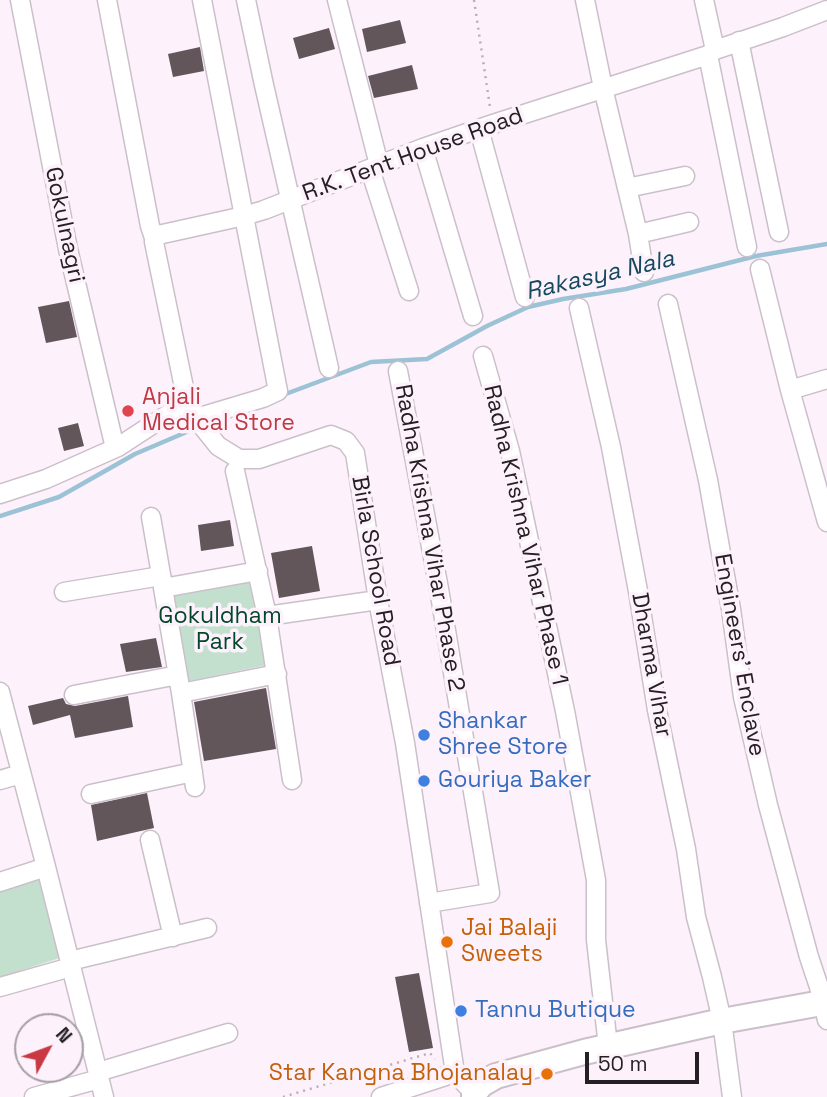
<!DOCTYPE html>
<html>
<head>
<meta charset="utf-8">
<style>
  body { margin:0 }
  #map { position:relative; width:827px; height:1097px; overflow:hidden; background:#fdf2fc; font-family:"Space Grotesk",sans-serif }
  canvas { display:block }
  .north { position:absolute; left:14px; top:1013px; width:70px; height:70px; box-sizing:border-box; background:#fdf2fc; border:2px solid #a69ea6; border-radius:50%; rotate:49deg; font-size:19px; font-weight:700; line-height:28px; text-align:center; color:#242024 }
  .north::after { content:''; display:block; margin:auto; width:24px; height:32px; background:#c83944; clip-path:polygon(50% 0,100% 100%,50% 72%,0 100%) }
  .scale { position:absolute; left:585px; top:1052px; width:114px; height:32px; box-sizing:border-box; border:4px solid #242024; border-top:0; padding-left:9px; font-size:21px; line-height:24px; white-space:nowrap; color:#242024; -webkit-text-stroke:5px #fdf2fc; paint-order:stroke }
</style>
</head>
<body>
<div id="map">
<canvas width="827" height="1097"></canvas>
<div class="north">N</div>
<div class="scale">50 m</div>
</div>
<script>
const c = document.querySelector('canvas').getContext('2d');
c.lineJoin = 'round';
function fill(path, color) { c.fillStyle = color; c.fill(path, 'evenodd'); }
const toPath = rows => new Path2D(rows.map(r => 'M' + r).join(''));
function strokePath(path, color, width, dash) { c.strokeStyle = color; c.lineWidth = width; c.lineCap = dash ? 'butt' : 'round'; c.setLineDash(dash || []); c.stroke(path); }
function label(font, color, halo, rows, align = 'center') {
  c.font = font + ' "Space Grotesk",sans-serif'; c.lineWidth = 7; c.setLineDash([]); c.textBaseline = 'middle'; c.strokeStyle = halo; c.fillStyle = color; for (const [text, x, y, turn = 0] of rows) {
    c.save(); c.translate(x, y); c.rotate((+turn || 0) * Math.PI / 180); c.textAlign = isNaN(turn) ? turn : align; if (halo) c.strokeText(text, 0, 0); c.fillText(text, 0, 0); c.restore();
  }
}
const green = toPath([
  [250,582,267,665,189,681,173,596],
  [39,880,60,958,0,977,0,892]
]);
const stream = toPath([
  [283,395,371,362,427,359,487,326,528,307,563,299,626,289,756,256,827,244],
  [0,516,59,497,135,454,196,428]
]);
const building = toPath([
  [400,20,406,43,367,52,362,29],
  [329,28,335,49,299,59,293,38],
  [200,47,204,71,173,77,168,54],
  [412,65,418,89,374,98,368,76],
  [69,301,77,337,46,343,38,307],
  [78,423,84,446,64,451,58,428],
  [230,520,234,546,201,551,198,525],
  [312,546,320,591,279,598,271,553],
  [156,638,162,667,126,672,120,644],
  [266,688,276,749,204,761,194,702],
  [128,696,133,727,75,738,70,715,33,725,28,706,63,698,66,704,75,706],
  [147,793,154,828,97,841,91,805],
  [419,973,433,1048,409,1052,395,977]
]);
const path = toPath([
  [474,0,490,107],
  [283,1097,430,1053,435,1059]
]);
const street = toPath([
  [20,0,68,249,115,448],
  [107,0,150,226,154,238],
  [246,0,264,85,329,368],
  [337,0,379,165],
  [585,0,603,88,638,234,644,272],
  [704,0,715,50],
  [739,41,779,232],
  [708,55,747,247],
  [479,129,525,297],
  [423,148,473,316],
  [370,169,409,291],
  [627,188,685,176],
  [638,234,689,222],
  [760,269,790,390,827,522],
  [668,304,708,480,731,609,743,697,768,805,809,957,819,987,827,1020],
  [579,308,611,447,638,591,657,710,686,849,696,917,712,977,722,1021,732,1097],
  [483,356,510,451,565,711,584,814,596,880,596,940,608,1046],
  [398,371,439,589,490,893,429,903],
  [790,390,827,379],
  [187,402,154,242,154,238,158,235,244,216,264,210,423,148,493,124,708,55,715,50,783,27,827,10],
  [196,418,263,398,278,391,202,0],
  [235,471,267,616],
  [0,494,46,479,118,447,187,402,198,421,218,446,239,459,259,459,331,435,346,441,355,453,378,600,405,743,455,1073,474,1093],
  [151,517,163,586],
  [258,571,163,588,181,693,277,674],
  [64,592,161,576],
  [0,692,46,867,104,1097],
  [181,693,195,787],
  [74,695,178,675],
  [0,780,21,774],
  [292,780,267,616,378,600],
  [91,794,193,772],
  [150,840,173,937],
  [0,882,46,867],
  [70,961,207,928],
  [0,987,71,967],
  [98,1072,228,1033],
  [34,1097,99,1079],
  [381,1097,455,1073]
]);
const secondary = toPath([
  [474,1097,474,1093,482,1084,496,1076,584,1052,722,1021,827,1002]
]);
const markers = [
  [128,411,7,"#e0444e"],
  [424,735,7,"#3f7fe0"],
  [424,781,7,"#3f7fe0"],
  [447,942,7,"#e8710a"],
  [461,1011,7,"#3f7fe0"],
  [547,1074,7,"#e8710a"]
];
const streetNames = [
  ["R.K. Tent House Road",413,155,-20],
  ["Gokulnagri",64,225,78],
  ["Radha Krishna Vihar Phase 1",525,535,77],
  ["Radha Krishna Vihar Phase 2",429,538,80],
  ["Birla School Road",375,571,80],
  ["Engineers' Enclave",739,655,80],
  ["Dharma Vihar",651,665,80]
];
const healthNames = [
  ["Anjali",142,398],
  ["Medical Store",142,424]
];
const parkNames = [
  ["Gokuldham",220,617],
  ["Park",220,643]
];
const shopNames = [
  ["Shankar",438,722],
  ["Shree Store",438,748],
  ["Gouriya Baker",438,781],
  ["Tannu Butique",475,1011]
];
const foodNames = [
  ["Jai Balaji",461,929],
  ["Sweets",461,955],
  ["Star Kangna Bhojanalay",533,1074,"right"]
];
const waterNames = [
  ["Rakasya Nala",600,276,-13]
];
fill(green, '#c3e0ce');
strokePath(stream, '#9bc2d5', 4.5);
fill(building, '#62565b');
strokePath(street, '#cbc0ca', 21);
strokePath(secondary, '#cbc0ca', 28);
strokePath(path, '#b7aeb6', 2.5, [2, 5]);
strokePath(street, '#fff', 18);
strokePath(secondary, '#fff', 24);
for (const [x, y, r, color] of markers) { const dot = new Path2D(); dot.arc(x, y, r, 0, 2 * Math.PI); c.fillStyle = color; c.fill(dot); strokePath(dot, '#fdf2fc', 2.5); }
label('23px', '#242024', '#fdf2fc', streetNames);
label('23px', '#be3a42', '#fdf2fc', healthNames, 'left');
label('23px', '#03462a', '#fdf2fc', parkNames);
label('23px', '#366cbe', '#fdf2fc', shopNames, 'left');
label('23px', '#c56008', '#fdf2fc', foodNames, 'left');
label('italic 24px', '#15495e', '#fdf2fc', waterNames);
</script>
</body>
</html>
